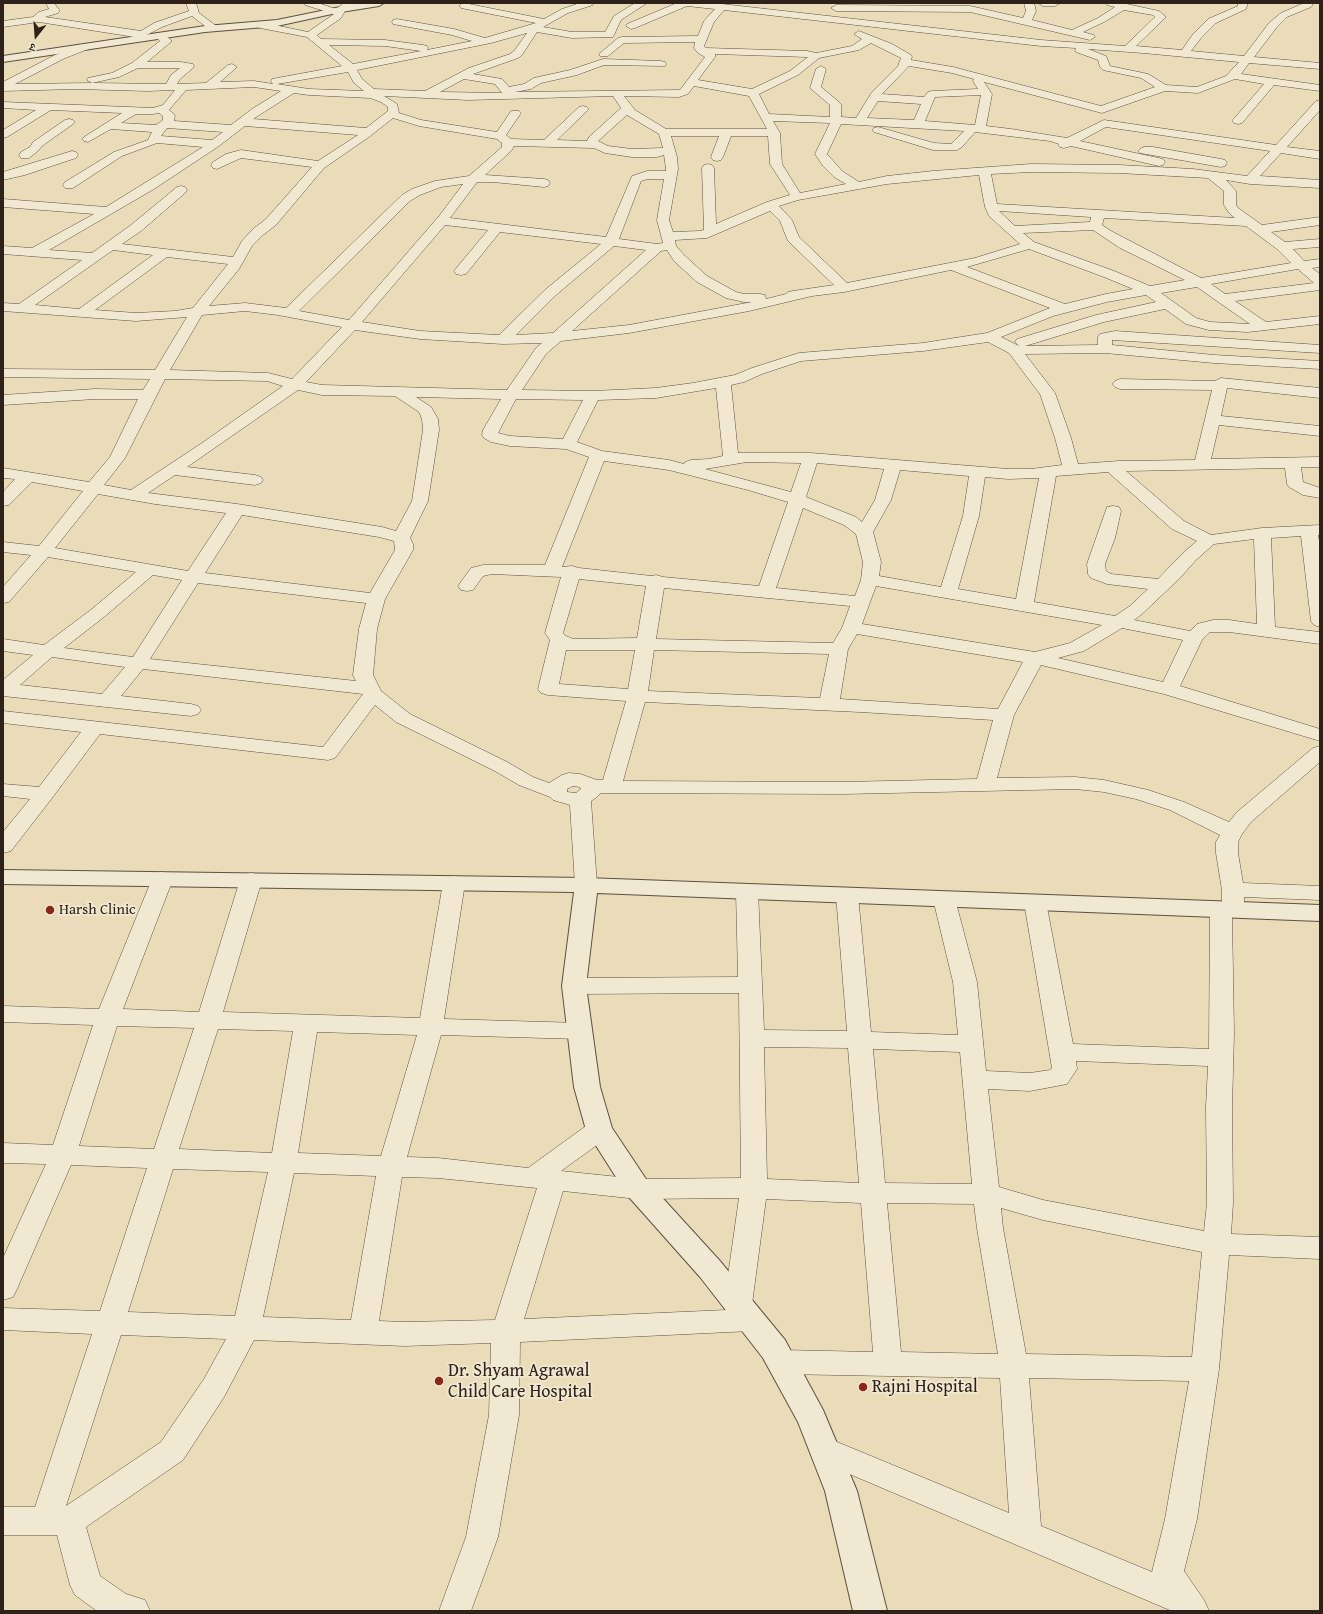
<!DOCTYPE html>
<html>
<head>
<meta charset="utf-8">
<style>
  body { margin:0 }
  #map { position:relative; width:1323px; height:1614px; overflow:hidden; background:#eadbb9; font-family:"Gentium Book Plus","Noto Serif Devanagari",serif }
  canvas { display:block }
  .frame { position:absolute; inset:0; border:4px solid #2d211a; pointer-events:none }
  .north { position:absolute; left:16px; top:16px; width:40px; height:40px; -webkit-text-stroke:3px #f1e8d2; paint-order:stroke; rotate:197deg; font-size:11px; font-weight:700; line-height:16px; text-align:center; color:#2d211a }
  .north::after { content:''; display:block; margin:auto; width:14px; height:18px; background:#2d211a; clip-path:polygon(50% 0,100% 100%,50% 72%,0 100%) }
</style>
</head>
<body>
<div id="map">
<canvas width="1323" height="1614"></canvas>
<div class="frame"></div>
<div class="north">उ</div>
</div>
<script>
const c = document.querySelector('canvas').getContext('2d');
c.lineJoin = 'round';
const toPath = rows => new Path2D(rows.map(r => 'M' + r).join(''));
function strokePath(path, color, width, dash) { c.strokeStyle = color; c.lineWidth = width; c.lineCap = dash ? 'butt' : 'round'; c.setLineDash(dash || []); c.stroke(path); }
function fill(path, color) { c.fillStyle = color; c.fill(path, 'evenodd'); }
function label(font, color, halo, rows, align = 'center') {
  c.font = font + ' "Gentium Book Plus",serif'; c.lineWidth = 3.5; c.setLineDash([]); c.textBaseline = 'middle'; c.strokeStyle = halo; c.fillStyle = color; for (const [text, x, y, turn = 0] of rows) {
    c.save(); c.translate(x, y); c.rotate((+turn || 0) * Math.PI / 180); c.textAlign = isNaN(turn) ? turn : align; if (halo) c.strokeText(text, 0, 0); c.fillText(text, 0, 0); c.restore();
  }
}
const minor = toPath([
  [46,3,54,3,60,11,58,13,45,17,141,31,154,23,189,11,186,3,196,3,199,13,219,28,214,31,210,30,192,16,162,27,141,38,39,22,3,27,3,21,33,17,39,12,49,9,46,3],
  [303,3,318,3,336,9,344,3,356,3,345,11,341,18,317,35,321,39,385,40,423,45,427,46,428,48,427,50,472,41,452,35,393,24,392,22,393,20,397,19,454,29,485,38,536,23,461,8,459,6,461,4,464,3,544,19,562,9,580,3,595,3,593,5,568,13,543,27,572,32,605,32,614,16,635,3,647,3,621,20,613,37,572,38,537,32,522,55,518,58,473,74,502,79,509,87,524,84,534,78,570,70,603,59,661,61,665,62,666,64,665,66,604,65,577,75,541,83,531,89,515,92,680,90,705,57,698,53,694,48,695,42,624,43,608,56,600,56,599,54,618,38,622,37,698,36,704,21,715,9,687,6,635,28,631,29,626,26,627,24,677,3,713,3,1041,40,1125,46,1155,17,1153,15,1124,10,1104,22,1083,32,1094,35,1095,37,1090,40,970,12,836,11,831,8,836,5,970,6,1023,18,1026,11,1024,3,1034,3,1036,11,1032,20,1072,30,1098,18,1115,7,1107,5,1105,3,1122,3,1159,11,1166,17,1136,46,1182,50,1193,34,1208,19,1238,6,1238,3,1248,3,1246,9,1216,23,1201,38,1191,51,1244,56,1269,23,1281,13,1304,3,1311,3,1313,5,1311,7,1287,17,1277,27,1254,57,1320,63,1320,69,1249,63,1241,74,1320,85,1320,91,1274,85,1242,123,1238,124,1234,123,1232,121,1264,84,1235,79,1198,93,1165,91,1102,113,984,82,992,94,986,126,1011,129,1067,138,1104,120,1276,145,1316,101,1320,100,1320,110,1287,147,1320,151,1320,159,1281,153,1260,176,1320,180,1320,188,1250,184,1226,180,1236,191,1236,205,1238,208,1262,225,1320,217,1320,225,1271,232,1285,242,1320,239,1320,247,1293,249,1304,261,1320,259,1320,267,1312,268,1320,274,1320,290,1235,301,1266,322,1320,316,1320,324,1248,332,1209,330,1186,324,1165,309,1104,322,1025,346,1098,345,1098,337,1100,334,1115,331,1320,345,1320,353,1112,340,1112,345,1214,355,1320,361,1320,369,1214,363,1105,353,1025,354,1055,393,1071,438,1078,464,1119,461,1195,460,1212,390,1120,389,1115,387,1112,384,1115,381,1120,379,1215,381,1221,378,1320,388,1320,398,1227,388,1221,416,1320,426,1320,436,1219,425,1211,459,1320,457,1320,467,1301,467,1303,482,1320,488,1320,498,1303,495,1289,487,1287,484,1285,468,1126,471,1184,521,1211,535,1262,528,1320,525,1320,535,1318,535,1320,546,1320,627,1314,625,1311,621,1301,536,1271,538,1275,627,1320,632,1320,644,1229,632,1210,632,1202,640,1180,686,1320,729,1320,741,1164,694,1041,665,1014,715,997,778,1075,777,1104,780,1148,790,1184,802,1229,822,1237,812,1313,748,1320,746,1320,762,1251,822,1242,834,1238,842,1238,853,1243,883,1320,886,1320,900,1244,897,1244,910,1241,915,1232,917,1234,1033,1232,1107,1233,1203,1231,1234,1320,1237,1320,1259,1229,1255,1219,1369,1197,1519,1184,1571,1204,1600,1209,1611,1172,1611,814,1459,810,1450,814,1441,825,1437,1009,1513,1000,1378,781,1374,771,1370,767,1362,771,1354,781,1350,873,1352,861,1203,766,1199,752,1304,750,1309,761,1312,765,1320,761,1328,751,1331,520,1342,519,1415,498,1537,471,1611,439,1611,466,1537,489,1415,491,1343,405,1346,254,1340,224,1397,183,1460,86,1527,100,1576,126,1594,145,1600,150,1611,97,1611,75,1595,70,1585,57,1535,3,1535,3,1507,35,1507,92,1334,3,1330,3,1308,100,1311,147,1168,71,1165,17,1289,13,1297,3,1300,3,1258,46,1164,3,1163,3,1143,53,1145,93,1025,3,1022,3,1006,99,1009,154,874,162,872,170,874,173,879,123,1009,199,1012,240,880,243,875,251,873,259,875,262,880,223,1012,420,1018,443,883,446,878,454,876,462,878,465,883,444,1019,580,1023,589,1025,592,1031,589,1037,580,1039,441,1035,407,1157,438,1158,528,1168,590,1123,599,1121,608,1123,612,1130,608,1137,561,1171,638,1179,741,1178,739,993,574,994,566,992,562,986,566,980,574,978,738,977,736,891,739,886,747,884,755,886,758,891,764,1030,847,1031,836,895,839,890,847,888,855,890,858,895,871,1032,958,1035,953,982,933,899,936,894,944,892,952,894,955,899,977,982,986,1071,1030,1073,1050,1070,1052,1068,1024,902,1027,897,1035,895,1043,897,1046,902,1073,1044,1209,1049,1210,910,1213,905,1222,903,1222,890,1216,853,1216,842,1220,835,1170,810,1136,799,1104,792,1075,789,843,794,601,793,597,797,591,801,597,885,594,890,586,892,578,890,575,885,570,805,553,800,550,797,519,785,493,770,396,722,375,705,335,758,328,760,100,734,52,798,11,851,3,853,3,832,30,799,3,796,3,784,39,787,81,732,3,723,3,711,323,747,363,694,143,669,121,696,191,704,198,706,201,710,198,714,191,716,3,696,3,680,33,655,3,651,3,639,44,645,92,609,136,572,48,557,9,602,3,603,3,587,31,555,3,552,3,542,39,546,83,491,32,482,9,505,3,506,3,492,15,479,3,478,3,468,89,482,110,457,138,399,95,399,3,405,3,395,95,389,143,390,150,379,3,377,3,369,155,370,187,317,136,321,3,311,3,303,19,304,82,260,3,254,3,246,32,248,94,214,3,207,3,199,106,207,203,147,157,143,122,156,73,188,65,188,63,185,65,182,114,152,148,140,152,132,111,129,88,142,84,141,82,139,84,137,122,113,51,110,7,137,3,138,3,130,36,110,3,108,3,102,153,108,163,105,175,90,147,91,76,89,3,91,3,82,55,55,84,44,89,47,88,49,63,59,15,84,92,83,87,80,88,78,112,73,132,63,160,41,155,36,160,33,164,34,172,41,147,62,181,62,193,64,194,66,193,68,180,79,177,84,206,83,228,65,232,64,237,67,220,82,254,81,273,84,271,81,272,79,342,66,307,37,260,28,255,25,260,22,308,32,334,14,305,5,303,3],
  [724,10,1041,46,1076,48,1075,50,1076,52,1098,60,1100,67,1103,70,1141,78,1155,87,1101,106,953,67,911,60,912,57,911,55,892,44,859,31,854,34,862,39,852,46,816,53,807,51,706,48,704,46,714,22,724,10],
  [527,33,514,51,510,54,469,68,425,91,374,89,362,79,357,70,491,43,527,33],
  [871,43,901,58,898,66,872,92,856,118,841,117,841,104,839,102,821,87,826,69,821,66,816,69,810,88,830,105,830,117,769,114,759,94,798,75,819,58,859,50,871,43],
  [329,45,385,46,421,51,353,64,329,45],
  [1088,49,1143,53,1239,62,1226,76,1197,87,1166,85,1148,74,1110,66,1106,56,1088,49],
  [715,54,807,57,808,57,790,71,752,89,698,80,715,57,715,54],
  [909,66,952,73,974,79,973,81,978,89,932,91,928,92,924,97,882,94,909,66],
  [138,68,180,68,171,75,166,84,92,83,119,77,138,68],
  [348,72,354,83,364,91,309,89,277,84,348,72],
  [464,79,495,84,502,93,440,92,464,79],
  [694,86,749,96,767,129,666,129,635,110,624,96,679,97,688,94,694,86],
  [254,87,281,91,252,109,231,125,174,121,175,115,169,110,186,90,254,87],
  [294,93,309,95,370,98,381,102,388,107,388,111,366,128,253,119,294,93],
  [981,95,975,125,925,121,935,97,981,95],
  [384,96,468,100,613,96,621,108,589,137,587,141,557,140,587,111,589,109,587,107,583,106,579,107,544,140,511,139,506,135,521,113,519,111,511,111,497,132,421,120,399,113,397,104,384,96],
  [878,101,921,104,914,120,867,118,878,101],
  [159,113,163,116,163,120,156,125,121,123,136,114,153,114,159,113],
  [627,115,659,134,663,148,632,149,608,146,598,141,627,115],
  [393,118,419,126,497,139,502,143,502,147,469,176,435,181,412,189,402,195,286,308,245,303,209,306,239,269,252,246,263,235,276,225,324,168,369,137,393,118],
  [773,121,830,123,815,154,823,166,834,177,846,184,800,193,782,164,780,133,773,121],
  [841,124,964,131,951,144,934,143,878,127,874,128,872,130,874,132,933,150,957,150,962,147,975,132,1050,141,1059,144,1058,145,1060,147,1064,148,1071,146,1159,166,1163,165,1165,162,1163,159,1080,141,1106,127,1270,151,1247,176,1193,169,1119,165,1031,164,933,171,887,176,859,182,842,171,827,154,841,124],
  [245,126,358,135,318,161,241,150,226,154,213,162,211,165,213,168,217,169,241,158,312,167,266,219,253,229,242,241,233,257,122,244,141,231,185,193,187,190,185,187,181,186,177,187,131,225,92,253,49,250,154,189,219,146,245,126],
  [167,128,223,132,212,140,161,136,167,128],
  [671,136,719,136,711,157,713,160,717,161,721,160,723,157,731,136,768,136,770,164,790,195,767,202,716,224,714,168,712,165,708,164,704,165,702,168,704,230,700,231,673,232,669,220,678,169,677,157,671,136],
  [514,146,594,148,605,153,632,157,657,157,664,155,666,169,666,171,647,171,632,176,606,237,450,218,477,182,493,182,544,187,548,186,550,183,548,180,544,179,485,175,512,150,514,146],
  [1031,172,1119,173,1208,178,1224,191,1224,205,1229,213,1235,218,997,204,991,174,1031,172],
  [979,175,985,207,989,216,1020,244,975,258,847,283,799,237,792,220,779,206,798,200,887,184,979,175],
  [648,179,664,179,657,220,663,243,657,244,619,239,641,181,648,179],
  [463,184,440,215,349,320,299,311,410,201,420,195,441,187,463,184],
  [770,211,780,221,788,241,834,285,793,291,788,292,786,294,766,299,765,295,760,294,744,294,736,292,707,276,684,255,676,246,675,240,707,238,770,211],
  [999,211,1091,217,1090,222,1015,226,999,211],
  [1104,218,1246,226,1277,249,1291,263,1201,278,1111,231,1102,225,1104,218],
  [445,225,488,230,454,271,456,274,461,275,466,274,500,232,601,244,546,289,499,335,420,331,362,322,445,225],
  [1093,230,1120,248,1185,280,1150,286,1114,271,1034,242,1023,233,1093,230],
  [614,246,646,250,553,333,516,335,556,295,614,246],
  [1029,249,1104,277,1133,289,1106,294,1065,304,967,267,1029,249],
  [113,250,153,255,79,309,35,305,113,250],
  [667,250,674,261,697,282,726,298,744,302,752,302,629,325,572,331,661,251,667,250],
  [167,257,228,264,193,308,175,311,136,313,95,310,167,257],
  [1298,269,1314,283,1225,294,1211,284,1298,269],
  [951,270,1050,308,987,333,923,343,799,353,752,368,735,375,693,383,656,388,593,391,522,390,546,354,561,341,629,333,749,311,812,296,844,292,951,270],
  [1197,287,1217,301,1250,324,1210,322,1196,318,1161,293,1197,287],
  [1146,295,1156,302,1096,315,1017,339,1015,342,1019,346,1001,337,1053,316,1107,302,1146,295],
  [245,311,278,315,342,327,292,379,268,373,170,370,202,315,245,311],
  [355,330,420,339,503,344,542,343,536,348,507,390,322,385,306,382,355,330],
  [988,342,1009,353,1040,394,1055,438,1062,465,1031,469,1008,469,811,453,738,453,731,385,744,382,762,374,801,361,923,351,988,342],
  [165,379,267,381,283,386,202,443,131,490,104,485,125,458,165,379],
  [716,388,723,456,709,459,691,460,685,462,684,464,669,460,602,451,577,442,598,400,656,398,716,388],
  [298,390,322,395,395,396,419,412,422,419,423,430,412,501,396,531,382,527,237,504,148,493,175,475,255,485,261,483,263,480,261,477,255,475,187,467,298,390],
  [416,397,501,399,483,430,482,435,484,438,491,442,510,446,566,449,589,457,545,565,483,565,471,568,458,586,461,590,467,591,473,590,483,576,492,574,561,577,545,633,550,640,538,689,541,693,548,695,626,701,603,780,597,780,580,774,569,773,562,775,549,783,533,777,507,762,410,714,381,691,373,675,377,629,385,599,413,550,413,544,410,538,428,501,439,430,438,419,431,407,416,397],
  [516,399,583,400,563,439,510,436,498,433,516,399],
  [604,461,669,470,748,490,788,502,759,586,663,577,656,575,652,576,579,568,572,566,562,567,604,461],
  [747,462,801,463,791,492,705,469,747,462],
  [817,463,884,469,875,500,862,522,856,517,806,497,817,463],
  [900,470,969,476,963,516,941,587,879,576,881,562,873,532,891,500,900,470],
  [1108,472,1172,529,1197,541,1184,552,1158,579,1111,574,1106,571,1105,564,1115,538,1121,511,1119,507,1113,506,1107,507,1087,564,1088,574,1091,578,1107,584,1148,589,1130,606,1115,616,1034,602,1056,476,1108,472],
  [985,477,1008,479,1039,478,1016,599,958,589,979,516,985,477],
  [98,494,155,504,226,513,188,571,55,548,98,494],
  [803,508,844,525,856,534,863,562,861,580,855,596,776,588,803,508],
  [242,515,379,537,394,541,395,550,370,593,205,573,242,515],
  [1254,539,1257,624,1229,620,1213,620,1197,624,1190,631,1134,620,1142,614,1180,578,1196,560,1214,544,1254,539],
  [153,575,182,580,133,657,64,648,104,617,153,575],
  [579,579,646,586,637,638,573,639,566,636,563,633,579,579],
  [198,583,366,603,359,629,353,675,356,681,150,659,198,583],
  [876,586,1102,625,1070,643,1035,652,862,624,876,586],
  [664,588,850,606,842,628,833,643,656,639,664,588],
  [1122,628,1183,640,1163,682,1058,658,1084,651,1122,628],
  [857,634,1023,662,998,709,840,699,848,649,857,634],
  [566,650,635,650,628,689,559,684,566,650],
  [654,650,829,654,820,698,648,691,654,650],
  [52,657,125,667,102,694,20,685,52,657],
  [645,702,860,712,993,720,977,779,843,782,623,781,645,702],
  [573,786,580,787,581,789,576,793,567,792,567,789,573,786],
  [117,1026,194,1028,154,1149,79,1146,117,1026],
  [218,1029,293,1031,272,1153,179,1149,218,1029],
  [317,1032,417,1035,381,1156,298,1153,317,1032],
  [764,1047,848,1048,859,1183,767,1179,764,1047],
  [873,1049,960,1052,972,1184,885,1183,873,1049],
  [1076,1061,1208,1066,1206,1107,1207,1203,1204,1231,1043,1200,999,1187,988,1089,1030,1091,1067,1084,1077,1069,1076,1061],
  [173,1169,268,1172,235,1316,128,1312,173,1169],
  [294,1173,376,1176,351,1320,263,1317,294,1173],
  [402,1177,438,1178,537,1188,495,1320,405,1322,379,1321,402,1177],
  [563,1191,638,1199,739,1198,724,1304,727,1310,524,1319,563,1191],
  [887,1203,974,1204,977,1228,998,1354,901,1352,887,1203],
  [1001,1208,1043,1220,1202,1252,1192,1357,1026,1354,1003,1228,1001,1208],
  [121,1335,226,1339,204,1379,161,1442,66,1506,121,1335],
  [1029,1378,1189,1381,1165,1519,1152,1572,1041,1526,1029,1378],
  [1038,3,1060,3,1055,6,1043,6,1038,3],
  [69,119,73,120,75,122,73,124,42,146,38,151,29,158,21,158,19,155,21,152,30,147,33,142,65,120,69,119],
  [1144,147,1153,147,1221,159,1225,160,1227,163,1225,166,1221,167,1140,153,1138,151,1140,149,1144,147],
  [72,151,76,152,78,155,76,158,25,175,3,180,3,172,72,151]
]);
const tertiary = toPath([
  [360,3,384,3,379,6,341,12,277,26,205,32,3,62,3,56,205,26,277,20,360,3],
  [3,870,586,878,1320,905,1320,921,597,893,586,986,600,1087,612,1128,648,1182,720,1261,785,1340,823,1410,857,1491,887,1611,853,1611,825,1491,798,1422,763,1358,700,1277,628,1196,586,1130,574,1087,562,986,574,892,3,884,3,870]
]);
const markers = [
  [50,910,5,"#8f2418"],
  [439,1381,5,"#8f2418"],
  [863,1387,5,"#8f2418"]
];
const poiNames = [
  ["Harsh Clinic",59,910]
];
const nearPoinames = [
  ["Dr. Shyam Agrawal",448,1371],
  ["Child Care Hospital",448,1392],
  ["Rajni Hospital",872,1387]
];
strokePath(minor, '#5c5042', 1);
strokePath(tertiary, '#5c5042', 2);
fill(minor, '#f1e8d2');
fill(tertiary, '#f1e8d2');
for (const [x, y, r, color] of markers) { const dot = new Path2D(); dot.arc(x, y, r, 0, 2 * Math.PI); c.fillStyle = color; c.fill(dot); strokePath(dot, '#f1e8d2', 1.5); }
label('15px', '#2d211a', '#f1e8d2', poiNames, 'left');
label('18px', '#2d211a', '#f1e8d2', nearPoinames, 'left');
</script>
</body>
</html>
